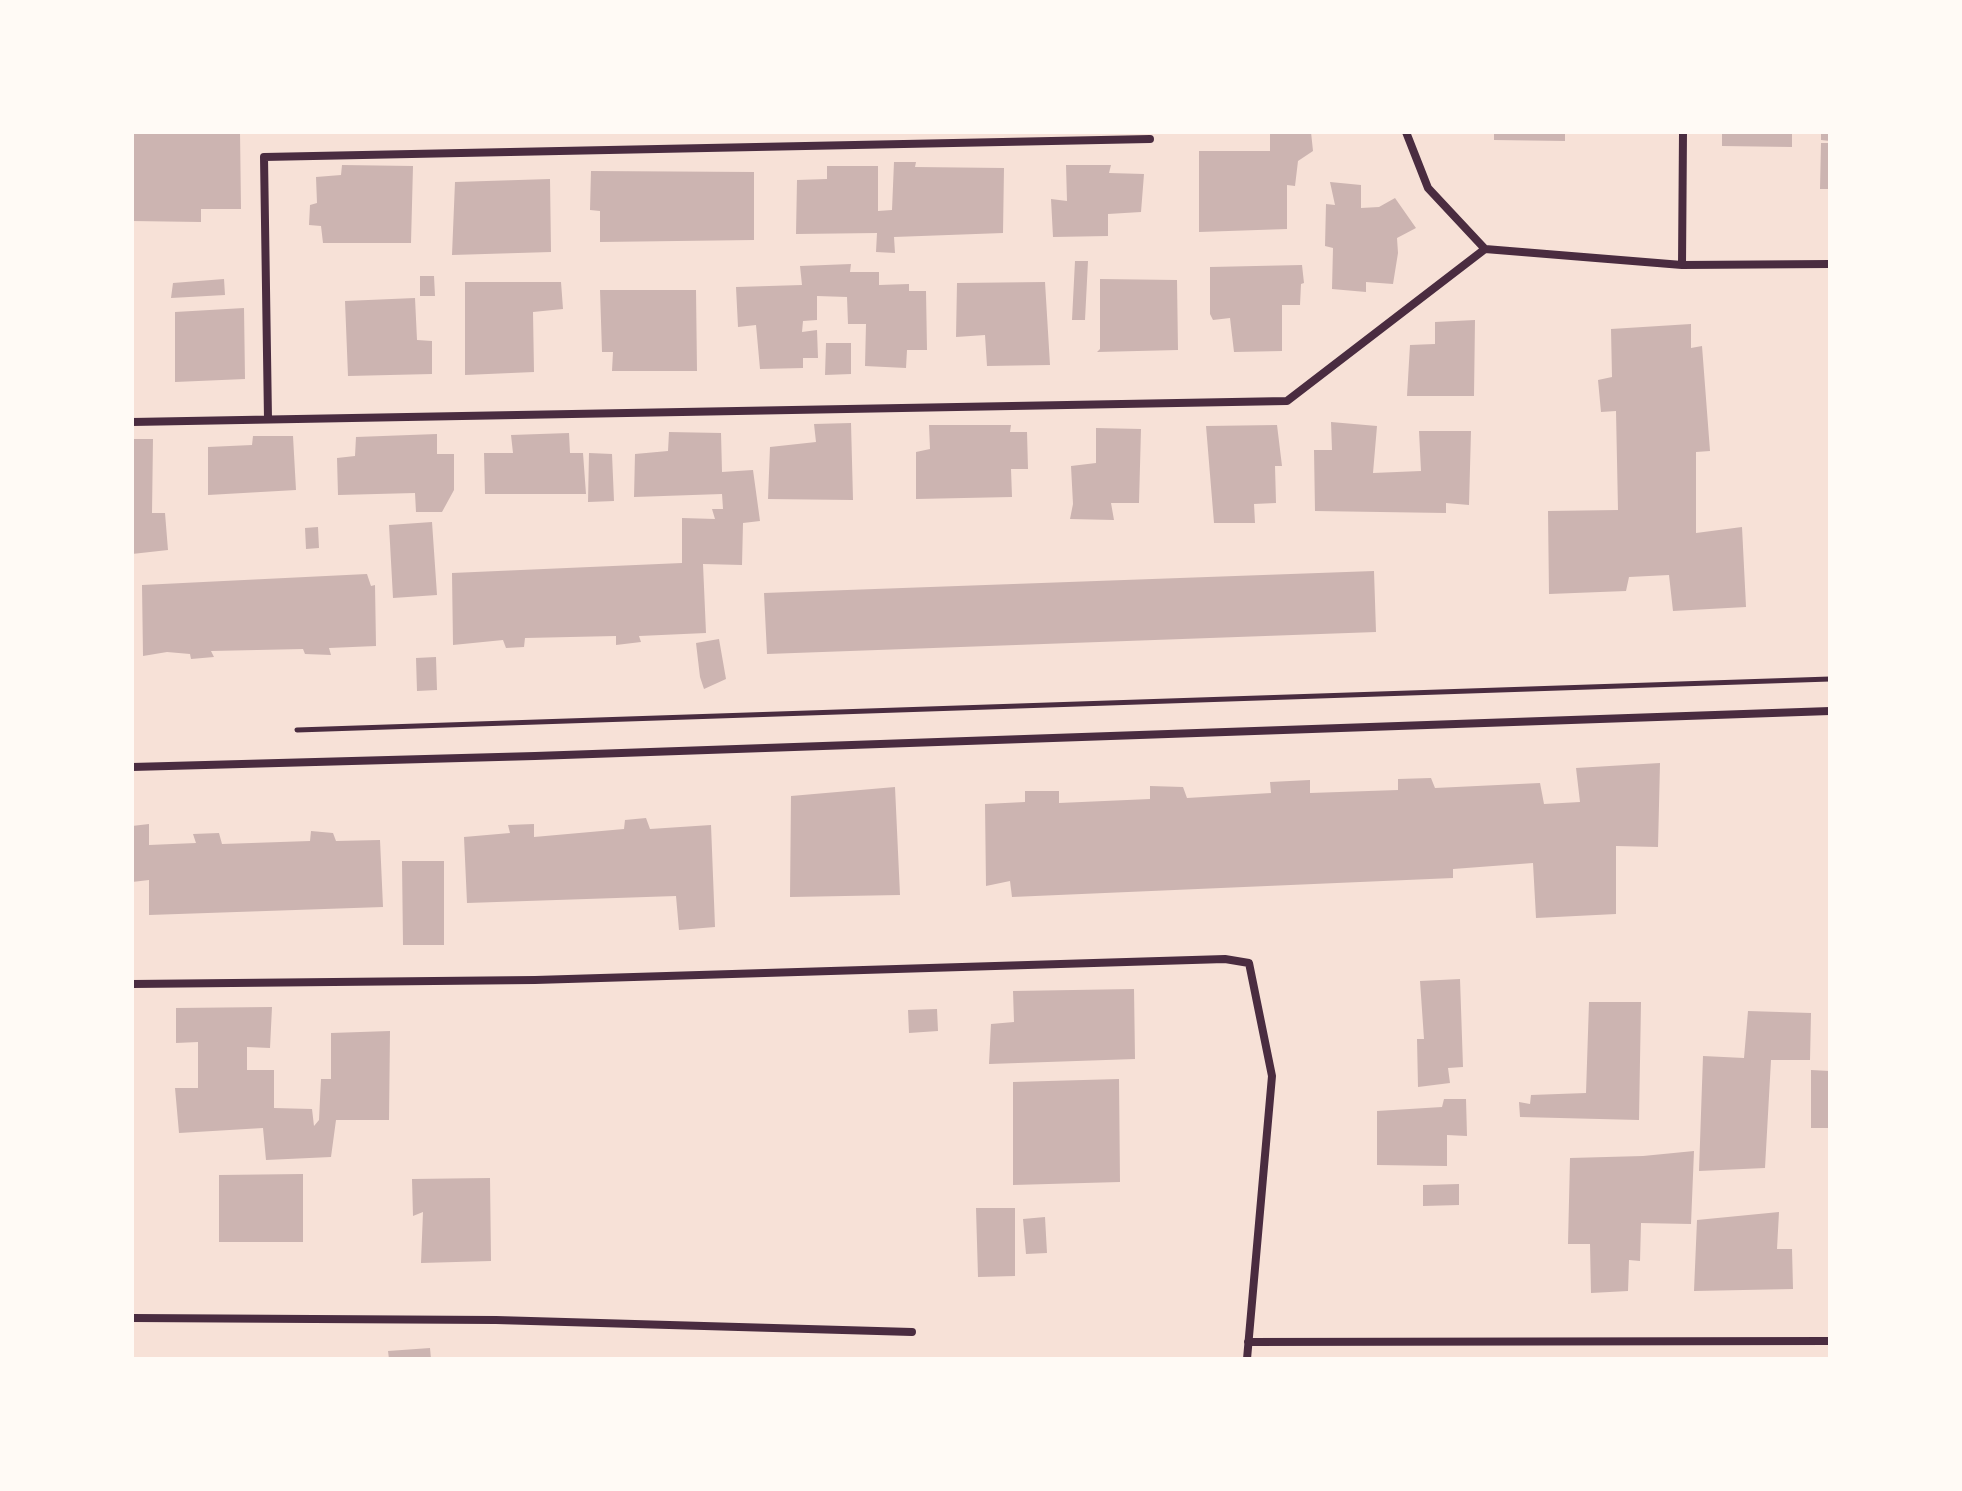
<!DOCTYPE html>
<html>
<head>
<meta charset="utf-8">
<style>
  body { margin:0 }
  #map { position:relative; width:1962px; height:1491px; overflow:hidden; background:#f7e1d7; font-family:"Sofia Sans Condensed",sans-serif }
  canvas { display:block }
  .frame { position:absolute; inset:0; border:134px solid #fffaf5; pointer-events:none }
</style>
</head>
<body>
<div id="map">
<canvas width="1962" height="1491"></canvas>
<div class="frame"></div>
</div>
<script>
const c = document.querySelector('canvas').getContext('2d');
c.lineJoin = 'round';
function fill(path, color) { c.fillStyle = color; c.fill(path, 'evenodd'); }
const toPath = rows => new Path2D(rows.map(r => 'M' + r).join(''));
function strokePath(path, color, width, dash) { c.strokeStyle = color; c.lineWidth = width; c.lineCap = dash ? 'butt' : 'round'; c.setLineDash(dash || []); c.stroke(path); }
const building = toPath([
  [132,132,240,132,241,209,201,209,201,222,132,221],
  [1281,132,1311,132,1313,151,1298,161,1295,186,1287,185,1287,229,1199,232,1199,151,1270,151,1270,134],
  [1494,132,1565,132,1565,141,1494,140],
  [1722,132,1792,132,1792,147,1722,146],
  [1821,132,1830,132,1830,141,1821,140],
  [1821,143,1830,143,1830,189,1820,189],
  [894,162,916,162,915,167,1004,168,1003,233,894,237,895,253,876,252,877,233,796,234,797,180,827,179,827,166,878,166,878,211,892,210],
  [342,165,413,166,411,243,323,243,321,226,309,225,310,205,317,203,316,177,341,175],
  [1066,165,1111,165,1109,173,1144,174,1141,212,1108,214,1108,236,1053,237,1051,199,1067,201],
  [591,171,754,172,754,240,600,242,600,211,590,210],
  [550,179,551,252,452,255,455,182],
  [1330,182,1361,185,1361,208,1379,207,1395,198,1416,228,1397,238,1398,253,1393,284,1366,282,1366,292,1332,289,1333,248,1325,246,1326,204,1335,205],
  [1075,261,1088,261,1085,320,1072,320],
  [851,264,850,272,879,272,879,285,909,284,909,291,926,291,927,350,907,350,906,368,865,366,866,324,848,324,847,297,817,296,817,320,803,321,802,332,817,330,818,358,803,358,803,368,760,369,756,325,738,327,736,287,802,285,800,266],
  [1302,265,1304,283,1301,284,1300,305,1282,305,1282,351,1234,352,1230,318,1213,320,1210,314,1210,267],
  [420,276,434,276,435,296,420,296],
  [224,279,225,295,171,298,173,283],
  [1100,279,1177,280,1178,350,1097,352,1100,349],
  [465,282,561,282,563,309,533,312,534,372,465,375],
  [1045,282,1050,365,987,366,985,335,956,337,957,283],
  [600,290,696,290,697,371,612,371,613,352,602,352],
  [415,298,417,340,432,341,432,374,348,376,345,301],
  [244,308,245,379,175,382,175,312],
  [1475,320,1474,396,1407,396,1410,345,1435,344,1435,322],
  [1691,324,1691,348,1702,346,1710,451,1696,452,1696,533,1742,527,1746,607,1673,611,1669,575,1629,577,1626,591,1549,594,1548,511,1618,510,1616,411,1601,412,1598,380,1612,377,1611,329],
  [826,343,851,343,851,374,825,375],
  [1331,422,1377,426,1373,473,1421,471,1419,431,1471,431,1469,505,1446,503,1446,513,1315,511,1314,450,1332,450],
  [851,423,853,500,768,499,770,447,816,442,814,424],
  [929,425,1011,425,1010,432,1027,432,1028,469,1011,469,1012,497,916,499,916,452,930,449],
  [1277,425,1282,466,1275,466,1276,503,1254,504,1255,523,1214,523,1206,426],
  [1096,428,1141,429,1139,503,1111,503,1114,520,1070,519,1073,504,1071,466,1096,463],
  [669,432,721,433,722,472,753,470,760,521,743,523,742,565,703,564,706,633,639,636,641,642,616,645,616,636,525,638,524,647,506,648,503,640,453,645,452,573,682,563,682,518,715,519,712,509,723,509,722,494,634,497,635,454,668,451],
  [569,433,570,453,583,453,586,494,485,494,484,453,513,453,511,435],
  [437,434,437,454,454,454,454,490,442,512,416,512,415,493,338,495,337,458,355,456,356,437],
  [253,436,293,436,296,490,208,495,208,447,252,445],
  [132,439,153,439,152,513,165,513,168,550,132,554],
  [589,453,612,454,614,501,588,502],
  [432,522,437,595,393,598,389,525],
  [318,527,319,548,306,549,305,528],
  [1374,571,1376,632,767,654,764,593],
  [367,574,371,586,375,585,376,646,329,648,331,655,305,654,303,649,211,651,214,657,191,659,190,654,167,652,143,656,142,585],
  [719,639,726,679,704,689,700,677,696,643],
  [436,657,437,690,417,691,416,658],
  [1660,763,1658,847,1616,846,1616,914,1536,918,1533,863,1453,869,1453,878,1012,897,1010,881,986,886,985,804,1025,802,1025,791,1059,791,1059,803,1150,799,1150,786,1183,787,1187,798,1271,793,1270,782,1310,780,1310,793,1398,790,1398,779,1431,778,1435,788,1540,783,1544,804,1580,802,1576,768],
  [895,787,900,895,790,897,791,796],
  [646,818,650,829,711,825,715,927,679,930,676,896,467,903,464,837,510,833,508,825,534,824,534,837,624,829,625,820],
  [149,824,149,845,196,843,193,834,219,833,222,844,310,841,311,831,333,833,336,841,380,840,383,907,149,915,149,880,132,882,132,826],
  [402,861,444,861,444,945,403,945],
  [1460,979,1463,1067,1448,1068,1450,1083,1418,1087,1417,1039,1424,1039,1420,981],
  [1134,989,1135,1059,989,1064,991,1024,1014,1022,1013,991],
  [1589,1002,1641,1002,1639,1120,1520,1117,1519,1102,1530,1104,1531,1095,1586,1093],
  [272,1007,270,1048,247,1047,247,1070,274,1070,274,1108,312,1109,314,1126,319,1120,321,1079,331,1079,331,1033,390,1031,389,1120,336,1120,331,1157,266,1160,263,1128,179,1133,175,1088,198,1088,198,1042,176,1043,176,1008],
  [937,1009,938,1031,909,1033,908,1010],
  [1748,1011,1811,1013,1810,1060,1771,1060,1765,1168,1699,1171,1703,1056,1744,1058],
  [1811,1070,1830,1071,1830,1128,1811,1128],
  [1119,1079,1120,1182,1013,1185,1013,1082],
  [1444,1099,1466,1099,1467,1136,1447,1135,1447,1166,1377,1165,1377,1111,1442,1107],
  [1694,1151,1691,1224,1641,1223,1640,1261,1629,1260,1628,1291,1591,1293,1590,1244,1568,1244,1570,1158,1643,1156],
  [303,1174,303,1242,219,1242,219,1175],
  [490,1178,491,1261,421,1263,423,1212,413,1216,412,1179],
  [1459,1184,1459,1205,1423,1206,1423,1185],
  [976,1208,1015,1208,1015,1276,978,1277],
  [1779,1212,1777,1249,1792,1249,1793,1289,1694,1291,1697,1220],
  [1045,1217,1047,1253,1026,1254,1023,1219],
  [430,1348,431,1359,389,1359,388,1351]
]);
const path = toPath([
  [297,730,1830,679]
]);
const minor = toPath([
  [1406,132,1428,188,1485,249,1682,265,1830,264],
  [1682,265,1683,132],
  [268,419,264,157,1150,139],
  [132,422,1287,401,1485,249],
  [132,767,535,756,1830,711],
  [132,984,535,980,1225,959,1249,963,1272,1076,1247,1359],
  [132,1318,496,1320,912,1332],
  [1248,1342,1830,1341]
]);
fill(building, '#ccb4b1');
strokePath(path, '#4a2c40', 5);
strokePath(minor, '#4a2c40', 8);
</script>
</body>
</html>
